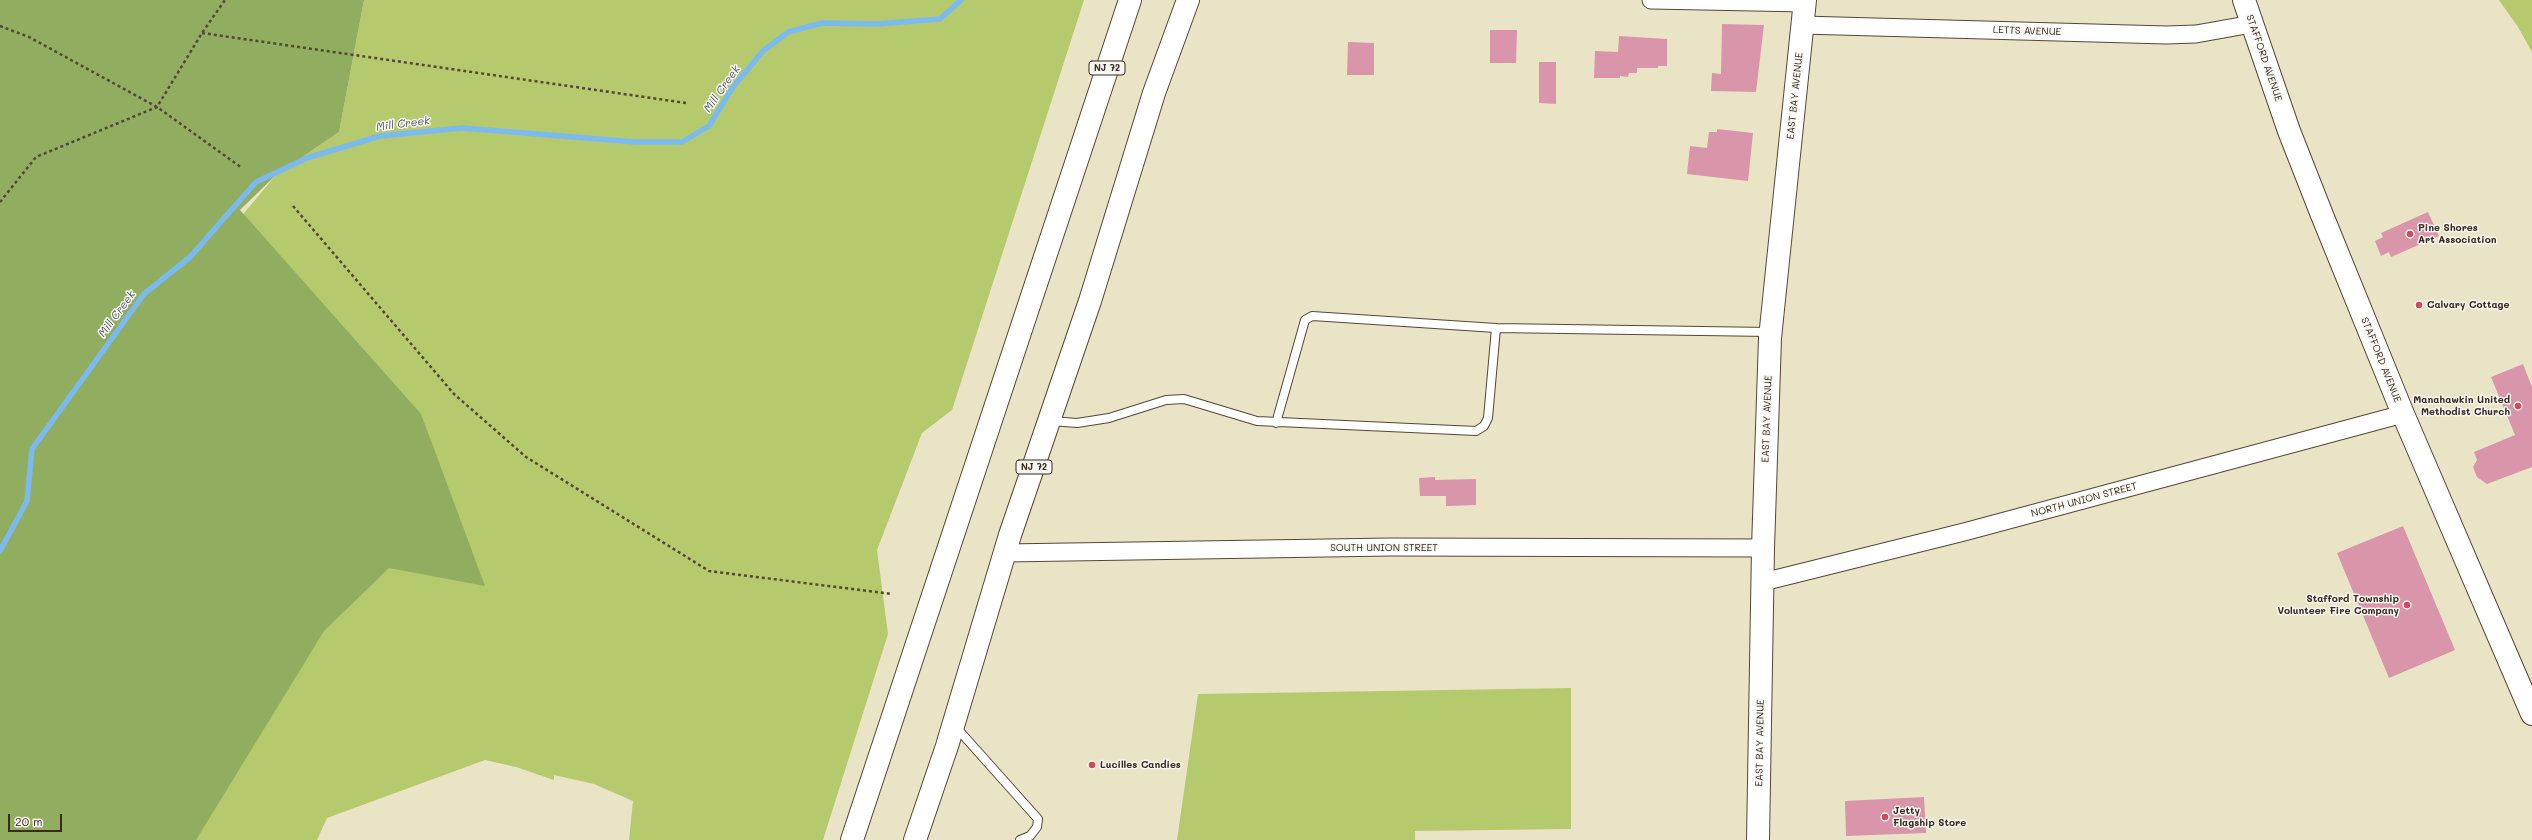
<!DOCTYPE html>
<html>
<head>
<meta charset="utf-8">
<style>
  body { margin:0 }
  #map { position:relative; width:2532px; height:840px; overflow:hidden; background:#eae4c6; font-family:Mali,sans-serif }
  canvas { display:block }
  .scale { position:absolute; left:8px; top:814px; width:54px; height:18px; box-sizing:border-box; border:2px solid #3b2a1e; border-top:0; padding-left:5px; font-size:12px; line-height:14px; white-space:nowrap; color:#3b2a1e; -webkit-text-stroke:3px #f6f6f2; paint-order:stroke }
</style>
</head>
<body>
<div id="map">
<canvas width="2532" height="840"></canvas>
<div class="scale">20 m</div>
</div>
<script>
const c = document.querySelector('canvas').getContext('2d');
c.lineJoin = 'round';
function fill(path, color) { c.fillStyle = color; c.fill(path, 'evenodd'); }
const toPath = rows => new Path2D(rows.map(r => 'M' + r).join(''));
function strokePath(path, color, width, dash) { c.strokeStyle = color; c.lineWidth = width; c.lineCap = dash ? 'butt' : 'round'; c.setLineDash(dash || []); c.stroke(path); }
function label(font, color, halo, rows, align = 'center') {
  c.font = font + ' Mali,sans-serif'; c.lineWidth = 3; c.setLineDash([]); c.textBaseline = 'middle'; c.strokeStyle = halo; c.fillStyle = color; for (const [text, x, y, turn = 0] of rows) {
    c.save(); c.translate(x, y); c.rotate((+turn || 0) * Math.PI / 180); c.textAlign = isNaN(turn) ? turn : align; if (halo) c.strokeText(text, 0, 0); c.fillText(text, 0, 0); c.restore();
  }
}
const green = toPath([
  [364,0,1084,0,952,410,922,433,877,550,888,634,823,840,629,840,633,801,594,784,554,775,554,780,516,767,485,760,327,818,317,840,0,840,186,282,276,175,339,132],
  [2499,0,2532,0,2532,52,2518,27],
  [1571,688,1571,829,1415,831,1415,840,1177,840,1198,694]
]);
const forest = toPath([
  [0,0,364,0,339,132,276,175,240,210,421,414,485,586,389,568,324,631,196,840,0,840]
]);
const stream = toPath([
  [0,551,27,501,32,449,144,294,190,257,256,182,307,158,380,136,462,128,636,142,682,142,709,126,733,87,763,51,788,32,822,23,876,24,940,19,961,0]
]);
const building = toPath([
  [1722,24,1764,25,1756,92,1711,91,1712,73,1721,74],
  [1490,30,1517,30,1516,63,1490,63],
  [1619,36,1667,39,1667,66,1658,66,1658,68,1637,68,1637,73,1629,73,1628,77,1620,76,1620,78,1594,78,1595,51,1618,52],
  [1348,42,1374,43,1374,75,1347,75],
  [1539,62,1556,62,1556,104,1539,103],
  [1717,129,1753,133,1748,181,1687,174,1690,146,1707,148,1709,132,1717,132],
  [2428,212,2439,236,2391,257,2389,252,2381,256,2375,241,2383,237,2381,233],
  [2523,364,2532,387,2532,467,2487,484,2477,477,2473,467,2477,460,2474,452,2515,435,2491,377],
  [1435,477,1435,480,1476,479,1476,505,1446,506,1446,496,1420,496,1419,478],
  [2403,526,2455,650,2389,678,2337,553],
  [1924,797,1926,833,1846,836,1845,801]
]);
const path = toPath([
  [0,26,29,37,157,107,242,168],
  [202,33,686,103],
  [0,202,36,157,157,107,202,33,225,0],
  [293,206,454,394,526,457,709,571,892,594]
]);
const lane = toPath([
  [1051,421,1077,423,1109,418,1166,400,1184,399,1257,421,1476,431,1484,426,1488,418,1496,328,1770,332],
  [1276,423,1305,320,1312,316,1496,328],
  [955,726,1038,819,1037,827,1030,836,1020,840]
]);
const street = toPath([
  [1651,0,1805,3],
  [1802,25,2166,35,2196,34,2252,24],
  [1005,553,1391,547,1763,548],
  [1763,582,1964,532,2403,414]
]);
const secondary = toPath([
  [2244,0,2289,131,2322,215,2403,414,2532,714],
  [1758,840,1763,548,1770,338,1805,0]
]);
const highway = toPath([
  [852,840,1130,0],
  [915,840,947,746,1010,535,1090,301,1154,93,1188,0]
]);
const markers = [
  [2410,234,4,"#d1495b"],
  [2419,305,4,"#d1495b"],
  [2518,406,4,"#d1495b"],
  [2407,605,4,"#d1495b"],
  [1092,765,4,"#d1495b"],
  [1885,817,4,"#d1495b"]
];
const shields = [
  [1107,68,36],
  [1034,467,36]
];
const shieldNames = [
  ["NJ 72",1107,68],
  ["NJ 72",1034,467]
];
const streetNames = [
  ["LETTS AVENUE",2027,31,2],
  ["STAFFORD AVENUE",2264,58,71],
  ["EAST BAY AVENUE",1795,96,-84],
  ["STAFFORD AVENUE",2381,360,68],
  ["EAST BAY AVENUE",1767,419,-88],
  ["NORTH UNION STREET",2084,500,-15],
  ["SOUTH UNION STREET",1384,548],
  ["EAST BAY AVENUE",1760,743,-89]
];
const poiNames = [
  ["Pine Shores",2418,228],
  ["Art Association",2418,240],
  ["Calvary Cottage",2427,305],
  ["Manahawkin United",2510,400,"right"],
  ["Methodist Church",2510,412,"right"],
  ["Stafford Township",2399,599,"right"],
  ["Volunteer Fire Company",2399,611,"right"],
  ["Lucilles Candies",1100,765],
  ["Jetty",1893,811],
  ["Flagship Store",1893,823]
];
const waterNames = [
  ["Mill Creek",722,89,-55],
  ["Mill Creek",403,124,-7],
  ["Mill Creek",117,314,-54]
];
fill(green, '#b5c96d');
fill(forest, '#90ad60');
strokePath(stream, '#7bbaef', 5.5);
fill(building, '#d995aa');
strokePath(lane, '#554637', 10);
strokePath(street, '#554637', 19);
strokePath(secondary, '#554637', 24);
strokePath(highway, '#554637', 24);
strokePath(path, '#554637', 2.5, [3, 3]);
strokePath(lane, '#fff', 8);
strokePath(street, '#fff', 17);
strokePath(secondary, '#fff', 22);
strokePath(highway, '#fff', 22);
for (const [x, y, r, color] of markers) { const dot = new Path2D(); dot.arc(x, y, r, 0, 2 * Math.PI); c.fillStyle = color; c.fill(dot); strokePath(dot, '#f6f6f2', 1.5); }
for (const [x, y, w] of shields) { const box = new Path2D(); box.roundRect(x - w / 2, y - 7, w, 14, 3); c.fillStyle = '#f6f6f2'; c.fill(box); strokePath(box, '#3b2a1e', 1); }
label('bold 9px', '#3b2a1e', null, shieldNames);
label('10px', '#3b2a1e', '#f6f6f2', streetNames);
label('bold 10px', '#3b2a1e', '#f6f6f2', poiNames, 'left');
label('italic 11px', '#4e555d', '#f6f6f2', waterNames);
</script>
</body>
</html>
